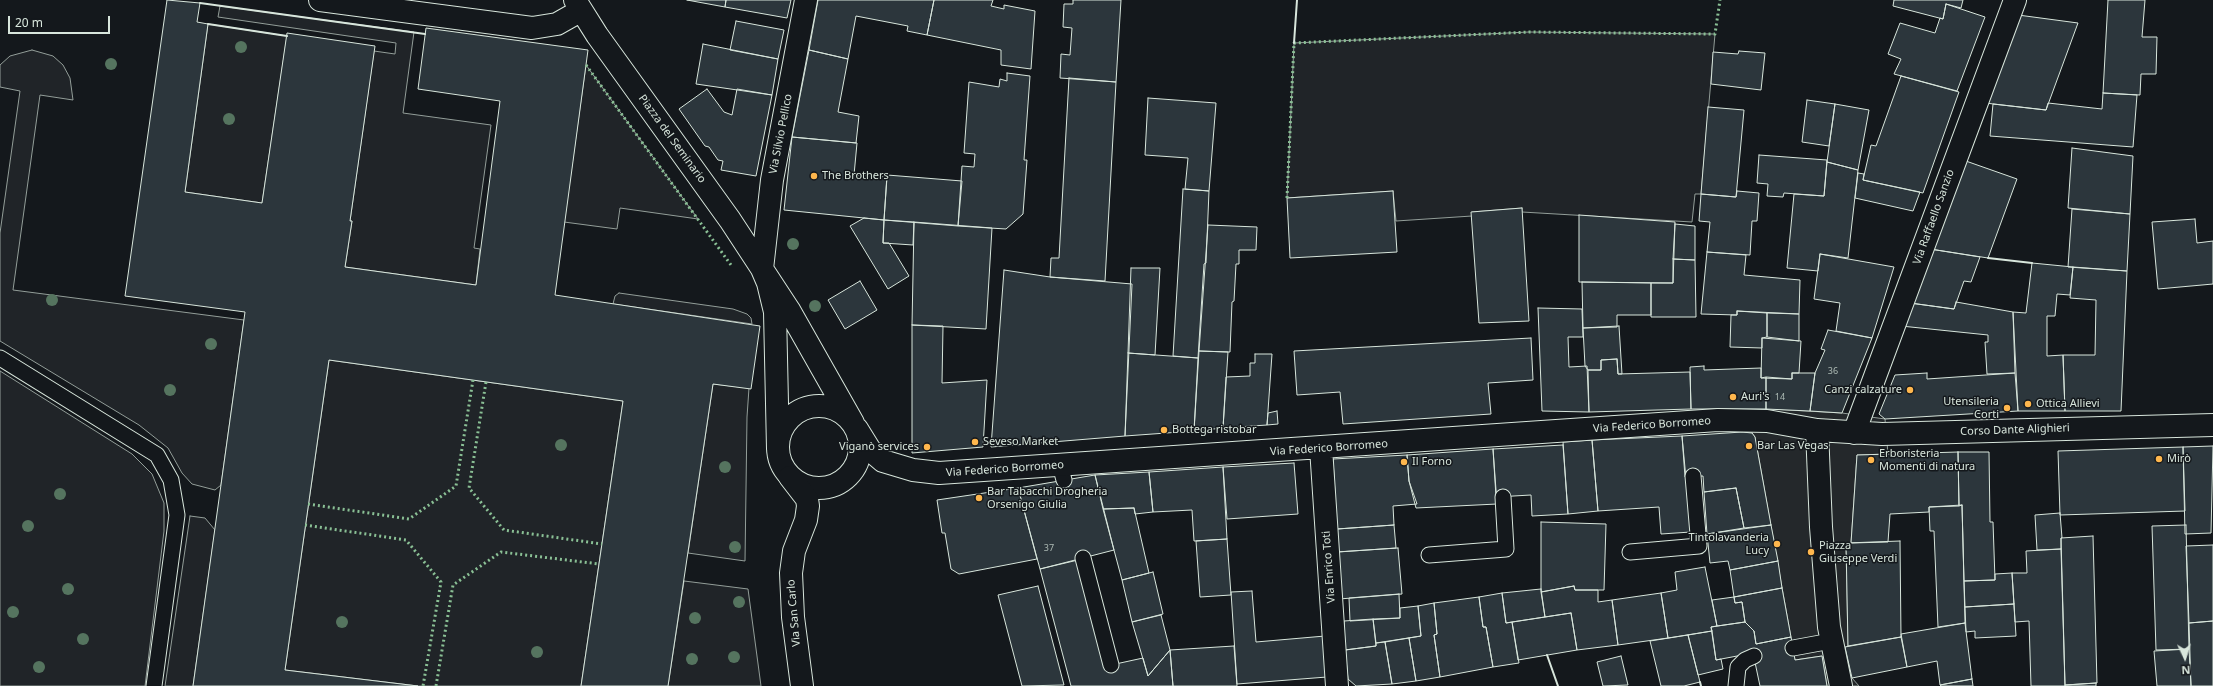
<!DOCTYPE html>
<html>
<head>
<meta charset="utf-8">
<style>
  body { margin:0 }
  #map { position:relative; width:2213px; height:686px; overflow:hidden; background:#14181c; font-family:"Noto Sans",sans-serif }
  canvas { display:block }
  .north { position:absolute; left:2165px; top:638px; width:40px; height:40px; -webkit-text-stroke:3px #14181c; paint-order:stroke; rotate:176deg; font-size:11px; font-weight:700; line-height:16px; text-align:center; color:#d8e6dc }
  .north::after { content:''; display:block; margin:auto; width:14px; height:18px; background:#d8e6dc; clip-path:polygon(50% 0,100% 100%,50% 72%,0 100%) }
  .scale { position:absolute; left:8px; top:16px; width:102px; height:18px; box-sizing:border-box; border:2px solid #d8e6dc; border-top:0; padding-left:5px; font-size:12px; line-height:14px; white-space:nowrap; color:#d8e6dc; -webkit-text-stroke:3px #14181c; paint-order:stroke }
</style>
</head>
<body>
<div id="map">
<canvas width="2213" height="686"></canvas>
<div class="north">N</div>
<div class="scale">20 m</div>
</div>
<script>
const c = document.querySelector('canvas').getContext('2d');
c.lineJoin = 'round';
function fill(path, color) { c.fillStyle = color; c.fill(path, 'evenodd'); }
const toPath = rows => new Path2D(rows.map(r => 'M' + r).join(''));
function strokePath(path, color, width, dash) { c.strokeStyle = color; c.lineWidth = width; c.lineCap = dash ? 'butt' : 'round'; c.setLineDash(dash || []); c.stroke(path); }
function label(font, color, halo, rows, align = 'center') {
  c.font = font + ' "Noto Sans",sans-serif'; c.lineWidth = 3; c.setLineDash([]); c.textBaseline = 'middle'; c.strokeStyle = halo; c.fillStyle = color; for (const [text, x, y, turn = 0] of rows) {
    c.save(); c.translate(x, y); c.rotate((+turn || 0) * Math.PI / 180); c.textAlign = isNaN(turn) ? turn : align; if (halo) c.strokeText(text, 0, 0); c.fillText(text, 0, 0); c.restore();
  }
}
const green = toPath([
  [220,6,414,32,403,113,491,125,474,248,480,249,476,285,345,267,352,221,350,221,374,51,395,54,396,43,218,17,220,6],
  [208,24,287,36,262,203,185,192,208,24],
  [1529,32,1715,34,1701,194,1695,194,1692,222,1522,212,1522,208,1472,212,1472,216,1396,221,1393,191,1287,198,1294,43,1529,32],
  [32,50,53,56,63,65,70,78,73,100,40,95,13,290,244,320,221,485,215,490,192,484,182,473,168,448,139,425,0,341,0,233,20,91,0,87,0,65,10,56,32,50],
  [586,65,698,219,620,208,617,229,564,222,586,65],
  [619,293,733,309,747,314,751,318,752,324,613,304,615,296,619,293],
  [329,360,623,401,581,686,418,686,285,670,329,360],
  [0,371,132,454,152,474,164,503,164,531,145,686,0,686,0,371],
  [713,384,749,388,747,417,745,561,688,553,713,384],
  [190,516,205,518,215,530,193,686,165,686,190,516],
  [684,581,748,589,761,686,668,686,684,581]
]);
const parking = toPath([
  [1752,408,1842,413,1885,419,1888,454,1857,455,1851,543,1846,544,1848,646,1846,647,1852,678,1859,686,1827,686,1822,656,1795,660,1755,437,1752,433,1752,408]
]);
const building = toPath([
  [167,0,200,3,197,22,208,24,185,192,262,203,287,33,375,46,350,221,352,221,345,267,476,285,500,101,418,89,426,28,588,50,555,295,760,326,751,389,713,384,668,686,581,686,623,401,329,360,285,670,418,686,193,686,245,312,125,296,167,0],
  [687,0,726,0,725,7,687,0],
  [726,0,791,0,787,18,725,7,726,0],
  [818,0,934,0,927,35,907,31,908,26,856,16,848,59,809,50,818,0],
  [934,0,993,0,991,6,1004,9,1004,5,1035,11,1031,69,1001,65,1001,50,927,35,934,0],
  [1073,0,1121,0,1116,82,1060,78,1061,54,1070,55,1072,28,1063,27,1064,4,1073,4,1073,0],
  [1894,0,1963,0,1961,8,1946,4,1943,19,1893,6,1894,0],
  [2108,0,2145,0,2142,37,2157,37,2156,74,2141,74,2140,95,2103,93,2108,0],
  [1946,4,1985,17,1957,91,1894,74,1901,59,1888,54,1900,23,1935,33,1940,18,1943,19,1946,4],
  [2018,15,2078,23,2046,110,1985,103,2018,15],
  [736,21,784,30,778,59,730,50,736,21],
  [703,44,778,59,772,95,696,84,703,44],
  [809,50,848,59,838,112,859,116,856,143,792,137,809,50],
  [1739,51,1765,53,1761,90,1711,84,1713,52,1738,54,1739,51],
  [1007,73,1030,76,1024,160,1027,160,1023,214,1006,229,958,226,962,166,974,167,975,154,964,153,969,82,999,87,1000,79,1007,81,1007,73],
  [1901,76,1959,92,1923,193,1863,180,1871,145,1876,146,1901,76],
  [1069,78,1116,82,1105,281,1050,277,1051,258,1059,258,1069,78],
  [707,89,724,112,732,115,737,89,772,95,756,176,721,170,723,161,718,160,709,147,705,146,679,109,707,89],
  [2103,93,2137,95,2133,147,1990,136,1993,104,2046,110,2048,103,2102,109,2103,93],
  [1148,98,1216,103,1209,191,1185,189,1188,158,1145,155,1148,98],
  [1807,100,1835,104,1829,146,1802,142,1807,100],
  [1835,104,1869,110,1858,170,1827,162,1835,104],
  [1708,107,1744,110,1736,197,1701,194,1708,107],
  [792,137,857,143,854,175,887,177,884,220,784,210,792,137],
  [2072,148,2133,156,2130,214,2068,208,2072,148],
  [1759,155,1827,160,1824,196,1784,193,1783,197,1767,196,1768,184,1757,183,1759,155],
  [1963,160,2017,179,1988,258,1930,249,1963,160],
  [1827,162,1858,170,1848,258,1820,254,1818,271,1787,268,1794,194,1824,196,1827,162],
  [1858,173,1864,174,1863,180,1920,192,1913,211,1855,198,1858,173],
  [887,175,962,181,958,226,884,220,887,175],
  [1183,189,1209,191,1206,263,1204,264,1198,358,1173,356,1183,189],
  [1393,191,1397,252,1290,258,1287,198,1393,191],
  [1737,191,1759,193,1757,221,1752,221,1750,255,1707,252,1710,222,1699,221,1701,194,1736,197,1737,191],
  [1522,208,1529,321,1479,323,1471,212,1522,208],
  [2072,209,2130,214,2127,271,2068,267,2072,209],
  [1579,215,1675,222,1673,283,1579,282,1579,215],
  [864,218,884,220,883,243,889,243,909,276,888,289,850,226,864,218],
  [2195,219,2197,243,2213,241,2213,284,2158,289,2152,222,2195,219],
  [884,220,914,222,913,245,883,243,884,220],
  [914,222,992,228,986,329,912,325,914,222],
  [1675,224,1695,226,1695,260,1673,259,1675,224],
  [1208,225,1257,227,1256,250,1239,250,1239,264,1236,264,1234,301,1232,302,1230,352,1199,351,1208,225],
  [1930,249,1980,257,1971,282,1964,281,1954,309,1910,303,1930,249],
  [1707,252,1746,255,1744,275,1800,280,1799,314,1737,311,1737,315,1701,314,1707,252],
  [1820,254,1894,267,1872,338,1836,331,1840,303,1814,299,1820,254],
  [1673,259,1695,260,1696,317,1651,317,1651,283,1673,283,1673,259],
  [2032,263,2073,267,2070,295,2057,294,2055,316,2047,316,2047,356,2063,355,2065,411,2018,411,2013,312,2026,313,2032,263],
  [2073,267,2127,271,2121,411,2065,411,2063,355,2095,355,2096,300,2070,298,2073,267],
  [1131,268,1160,268,1155,355,1128,353,1131,268],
  [1004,270,1050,277,1132,284,1125,436,991,447,1004,270],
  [860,281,877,310,845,329,828,300,860,281],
  [1582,282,1651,283,1651,315,1617,315,1617,327,1583,328,1582,282],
  [1956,302,2013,312,2015,373,1987,374,1985,342,1988,342,1988,335,1901,326,1910,303,1954,309,1956,302],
  [1538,308,1582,309,1583,337,1568,337,1569,367,1587,366,1589,412,1542,411,1538,308],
  [1737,311,1767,313,1767,337,1762,338,1762,348,1730,347,1731,315,1737,315,1737,311],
  [1767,313,1799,314,1799,341,1767,337,1767,313],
  [912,325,943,326,942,383,987,380,983,447,912,453,912,325],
  [1619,326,1622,374,1618,374,1617,359,1601,360,1601,370,1588,370,1585,366,1583,328,1619,326],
  [1828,330,1872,338,1842,413,1810,411,1815,373,1825,350,1821,349,1828,330],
  [1531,338,1533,380,1488,383,1491,414,1343,424,1340,392,1297,395,1294,351,1531,338],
  [1762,338,1801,341,1799,373,1792,373,1792,379,1761,378,1762,338],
  [1199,351,1228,352,1223,428,1194,431,1199,351],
  [1128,353,1198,358,1194,431,1125,436,1128,353],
  [1255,354,1272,354,1267,425,1223,428,1226,377,1250,376,1250,363,1255,363,1255,354],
  [1617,359,1618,374,1690,372,1691,409,1589,412,1588,370,1601,370,1601,360,1617,359],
  [1704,366,1704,370,1761,368,1761,378,1766,377,1766,409,1691,409,1690,367,1704,366],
  [1792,373,1815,373,1810,411,1766,409,1766,377,1792,379,1792,373],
  [1927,373,1927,379,2015,373,2018,411,1885,419,1879,414,1895,375,1927,373],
  [1277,411,1278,424,1267,425,1268,413,1277,411],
  [1742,432,1752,433,1755,437,1771,525,1744,528,1736,488,1704,492,1703,476,1685,477,1682,436,1742,432],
  [1682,436,1691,532,1661,534,1659,507,1598,511,1592,440,1682,436],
  [1592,440,1598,511,1568,514,1563,442,1592,440],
  [1563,445,1568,514,1532,516,1531,495,1496,497,1493,449,1563,445],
  [2213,446,2211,533,2185,534,2183,447,2213,446],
  [2183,447,2185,511,2060,515,2058,451,2183,447],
  [1493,449,1497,504,1416,508,1409,481,1407,455,1493,449],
  [1958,452,1959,506,1929,507,1929,512,1890,514,1888,542,1851,543,1857,455,1958,452],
  [1958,452,1989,452,1990,522,1993,522,1995,580,1964,581,1962,505,1959,506,1958,452],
  [1407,455,1409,481,1417,504,1393,506,1394,525,1337,529,1333,459,1407,455],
  [1294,463,1298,514,1227,519,1223,467,1294,463],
  [1223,467,1227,539,1194,541,1192,510,1153,512,1149,472,1223,467],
  [1149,472,1153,512,1135,514,1134,508,1103,509,1095,475,1149,472],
  [1095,475,1114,550,1040,569,1018,488,1095,475],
  [1018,488,1037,559,959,574,951,569,945,533,942,533,937,500,1018,488],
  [1736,488,1744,528,1707,534,1704,492,1736,488],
  [1962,505,1965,623,1938,627,1934,531,1930,531,1929,507,1962,505],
  [1134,508,1149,573,1122,580,1103,509,1134,508],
  [2060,513,2062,538,2061,538,2061,549,2037,550,2035,515,2060,513],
  [1541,522,1606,524,1604,590,1575,590,1574,586,1541,592,1541,522],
  [1394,525,1396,548,1338,552,1337,529,1394,525],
  [1771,525,1778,561,1730,570,1728,561,1710,563,1707,534,1771,525],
  [2186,525,2189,649,2156,650,2152,526,2186,525],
  [2093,536,2097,683,2065,685,2061,538,2093,536],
  [1227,539,1231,595,1200,597,1196,541,1227,539],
  [1900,541,1901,637,1848,646,1846,543,1900,541],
  [2213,545,2213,621,2189,623,2186,546,2213,545],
  [1398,548,1402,594,1339,599,1336,552,1398,548],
  [2061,549,2065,686,2031,686,2029,621,2015,622,2012,573,2027,573,2026,551,2061,549],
  [1078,560,1111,665,1143,658,1148,676,1170,650,1173,686,1071,686,1040,569,1078,560],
  [1778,561,1782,588,1734,597,1730,570,1778,561],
  [1705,567,1717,626,1711,627,1712,631,1668,638,1661,593,1677,590,1675,572,1705,567],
  [1153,572,1163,614,1132,622,1122,580,1153,572],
  [2012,573,2014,604,1965,607,1964,581,1995,580,1995,574,2012,573],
  [1038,586,1064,685,1022,686,998,595,1038,586],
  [1574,586,1575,590,1598,590,1598,602,1612,600,1618,645,1577,650,1571,613,1545,617,1541,592,1574,586],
  [1782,588,1791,637,1756,644,1754,631,1745,622,1742,602,1735,603,1734,597,1782,588],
  [1541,589,1545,617,1506,623,1502,593,1541,589],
  [1252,591,1256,642,1325,636,1327,677,1237,684,1231,592,1252,591],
  [1502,593,1506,623,1512,622,1519,663,1493,667,1486,627,1483,627,1479,597,1502,593],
  [1661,593,1668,638,1618,645,1612,600,1661,593],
  [1399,594,1400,618,1350,621,1349,598,1399,594],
  [1479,597,1483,627,1486,627,1493,667,1440,677,1434,635,1437,634,1434,603,1479,597],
  [1734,597,1735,603,1742,602,1745,622,1717,626,1712,600,1734,597],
  [1434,603,1437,634,1434,635,1440,677,1416,681,1409,638,1421,636,1418,606,1434,603],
  [2014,604,2016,636,1975,638,1975,631,1966,632,1965,607,2014,604],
  [1418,606,1421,636,1376,643,1373,619,1400,618,1400,608,1418,606],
  [1571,613,1577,650,1518,660,1512,622,1571,613],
  [1161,615,1170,650,1148,676,1132,622,1161,615],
  [1373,619,1376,646,1345,650,1344,621,1373,619],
  [2213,621,2213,686,2191,686,2189,623,2213,621],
  [1745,622,1754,631,1756,644,1791,637,1795,660,1822,656,1827,686,1760,686,1753,653,1716,660,1711,627,1745,622],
  [1965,623,1972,679,1940,685,1937,661,1907,667,1901,634,1965,623],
  [1712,631,1716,660,1721,659,1723,669,1698,675,1688,635,1712,631],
  [1688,635,1700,682,1684,686,1661,686,1650,641,1688,635],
  [1901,637,1907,667,1852,678,1845,647,1901,637],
  [1409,638,1416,681,1392,684,1385,642,1409,638],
  [1385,642,1392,684,1356,686,1348,679,1345,650,1376,646,1376,643,1385,642],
  [1234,646,1237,686,1173,686,1170,650,1234,646],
  [2189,649,2191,686,2157,686,2154,651,2189,649],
  [1621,656,1628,685,1603,686,1597,662,1621,656],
  [1972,679,1973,686,1941,686,1940,685,1972,679],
  [2096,683,2096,686,2065,686,2065,685,2096,683]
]);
const service = toPath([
  [0,358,157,455,171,480,177,515,154,686],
  [1060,465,1064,480],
  [1630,552,1699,546,1693,476],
  [1429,555,1506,549,1503,497],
  [1083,558,1111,665],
  [1793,648,1831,641],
  [1736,686,1738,667,1745,660,1754,656]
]);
const minor = toPath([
  [320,0,532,28,557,24,580,11],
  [575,0,597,35,730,220,789,310,853,423],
  '778 447a41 41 0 1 1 82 0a41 41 0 1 1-82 0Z',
  [857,429,870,450,883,461,913,470,939,473,1718,420,1767,421,1817,430,1882,434,2213,425],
  [1817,430,1821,527,1829,627,1841,686],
  [1854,433,2015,0],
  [1321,448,1337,686],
  [778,449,775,312,768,283,762,269,772,180,806,0]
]);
const tertiary = toPath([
  [790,477,807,499,808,506,806,520,794,551,791,573,793,617,802,686]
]);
const hedge = toPath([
  [586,65,731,265],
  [1287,198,1294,43,1529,32,1715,34,1720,0],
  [486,382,469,488,504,530,602,544],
  [308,504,409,519,456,486,473,380],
  [305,525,406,540,441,582,423,686],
  [436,686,453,585,501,552,599,564]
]);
const wall = toPath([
  [200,3,425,34],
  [208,24,287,36],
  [1294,43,1297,0],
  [1988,258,2032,263],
  [1547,655,1558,686],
  [1700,682,1701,686]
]);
const trees = [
  [241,47],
  [111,64],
  [229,119],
  [793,244],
  [52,300],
  [815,306],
  [211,344],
  [170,390],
  [561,445],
  [725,467],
  [60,494],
  [28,526],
  [735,547],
  [68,589],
  [739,602],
  [13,612],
  [695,618],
  [342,622],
  [83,639],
  [537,652],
  [734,657],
  [692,659],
  [39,667]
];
const markers = [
  [814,176,4,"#ffb74d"],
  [1910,390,4,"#ffb74d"],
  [1733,397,4,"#ffb74d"],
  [2028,404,4,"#ffb74d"],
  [2007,408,4,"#ffb74d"],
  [1164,430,4,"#ffb74d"],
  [975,442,4,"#ffb74d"],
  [1749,446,4,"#ffb74d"],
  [927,447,4,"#ffb74d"],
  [2159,459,4,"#ffb74d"],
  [1871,460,4,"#ffb74d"],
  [1404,462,4,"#ffb74d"],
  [979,498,4,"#ffb74d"],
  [1777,544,4,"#ffb74d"],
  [1811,552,4,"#ffb74d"]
];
const numberNames = [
  ["36",1833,371],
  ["14",1780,397],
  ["37",1049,548]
];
const streetNames = [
  ["Via Silvio Pellico",781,134,-79],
  ["Piazza del Seminario",672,139,54],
  ["Via Raffaello Sanzio",1934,217,-70],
  ["Via Federico Borromeo",1652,425,-4],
  ["Corso Dante Alighieri",2015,430,-2],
  ["Via Federico Borromeo",1329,448,-4],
  ["Via Federico Borromeo",1005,469,-4],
  ["Via Enrico Toti",1329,567,-94],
  ["Via San Carlo",794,613,-95]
];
const poiNames = [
  ["The Brothers",822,176],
  ["Canzi calzature",1902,390,"right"],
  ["Auri's",1741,397],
  ["Utensileria",1999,402,"right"],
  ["Corti",1999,415,"right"],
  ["Ottica Allievi",2036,404],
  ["Bottega ristobar",1172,430],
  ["Seveso Market",983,442],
  ["Bar Las Vegas",1757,446],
  ["Viganò services",919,447,"right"],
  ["Erboristeria",1879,454],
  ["Momenti di natura",1879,467],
  ["Mirò",2167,459],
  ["Il Forno",1412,462],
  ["Bar Tabacchi Drogheria",987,492],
  ["Orsenigo Giulia",987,505],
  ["Tintolavanderia",1769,538,"right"],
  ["Lucy",1769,551,"right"],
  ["Piazza",1819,546],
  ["Giuseppe Verdi",1819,559]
];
fill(green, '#202428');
strokePath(green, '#939e99', 1);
fill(parking, '#24282b');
strokePath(parking, '#939e99', 1);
fill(building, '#2c363c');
strokePath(building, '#d8e6dc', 1);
strokePath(service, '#d8e6dc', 17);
strokePath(minor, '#d8e6dc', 24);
strokePath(tertiary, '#d8e6dc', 24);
strokePath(service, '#14181c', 15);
strokePath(minor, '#14181c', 22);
strokePath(tertiary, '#14181c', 22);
strokePath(hedge, '#8ac095', 3, [2, 3]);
strokePath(wall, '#d8e6dc', 2);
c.fillStyle = '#55745f';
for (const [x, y] of trees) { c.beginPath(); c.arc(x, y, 6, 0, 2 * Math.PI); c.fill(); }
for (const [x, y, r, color] of markers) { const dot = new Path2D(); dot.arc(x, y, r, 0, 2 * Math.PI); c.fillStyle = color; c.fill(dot); strokePath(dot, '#14181c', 1.5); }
label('9px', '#adbab4', null, numberNames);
label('11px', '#d8e6dc', '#14181c', streetNames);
label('11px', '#d8e6dc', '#14181c', poiNames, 'left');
</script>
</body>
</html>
